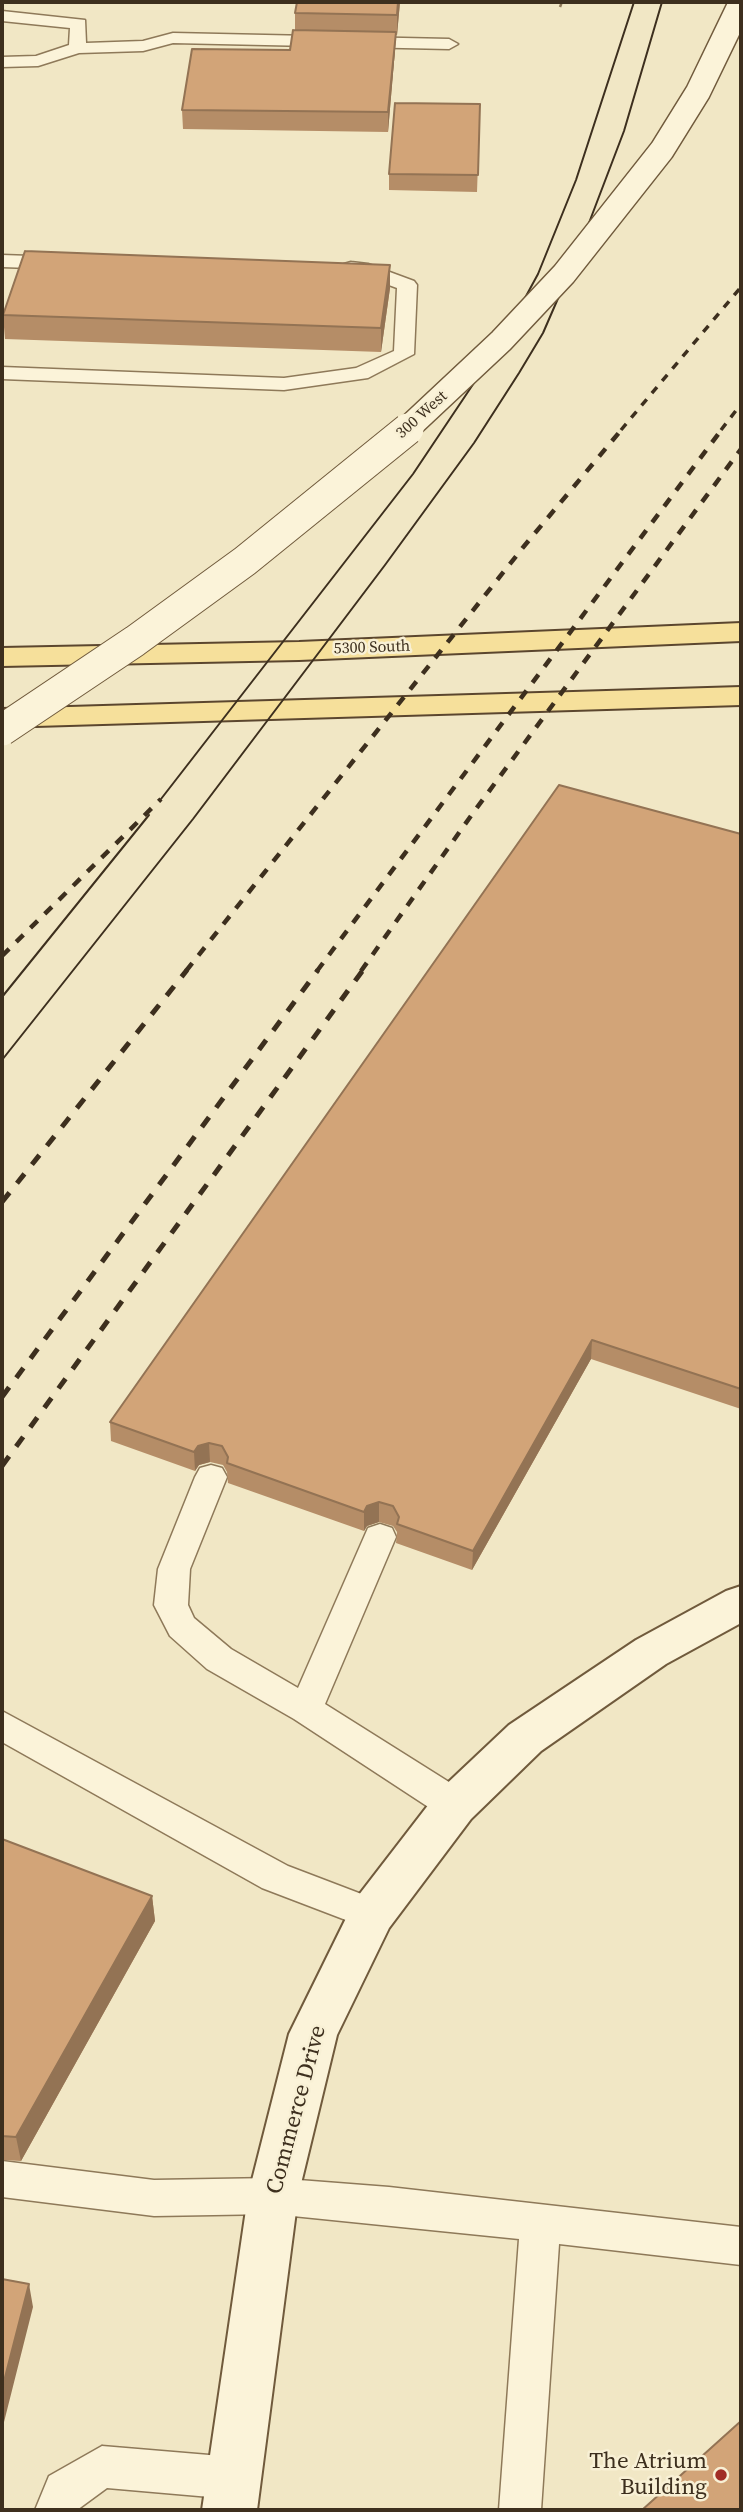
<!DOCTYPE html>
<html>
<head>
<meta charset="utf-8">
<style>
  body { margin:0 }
  #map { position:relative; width:743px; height:2512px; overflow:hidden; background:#f1e7c5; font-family:"Source Serif 4",serif }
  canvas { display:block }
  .frame { position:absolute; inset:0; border:4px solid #3d2f1e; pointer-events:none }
</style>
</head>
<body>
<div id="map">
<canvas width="743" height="2512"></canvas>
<div class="frame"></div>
</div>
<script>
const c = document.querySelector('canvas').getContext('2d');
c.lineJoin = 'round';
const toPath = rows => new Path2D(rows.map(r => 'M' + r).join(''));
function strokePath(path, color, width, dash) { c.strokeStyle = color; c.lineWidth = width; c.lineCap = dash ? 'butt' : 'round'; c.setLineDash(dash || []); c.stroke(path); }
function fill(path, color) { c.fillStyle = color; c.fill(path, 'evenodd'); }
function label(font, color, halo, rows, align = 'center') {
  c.font = font + ' "Source Serif 4",serif'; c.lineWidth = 5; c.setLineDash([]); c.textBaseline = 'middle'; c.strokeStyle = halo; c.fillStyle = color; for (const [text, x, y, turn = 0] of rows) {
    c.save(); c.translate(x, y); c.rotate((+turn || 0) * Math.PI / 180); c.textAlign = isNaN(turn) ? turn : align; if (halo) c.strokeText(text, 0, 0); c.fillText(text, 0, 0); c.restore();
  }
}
const path = toPath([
  [560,7,562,2]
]);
const lane = toPath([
  [2,11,85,20,86,43,143,41,173,33,449,39,458,44,449,49,173,43,143,51,79,53,38,66,2,67,2,57,36,56,69,45,70,28,2,21,2,11],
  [2,255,60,257,70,263,60,269,2,267,2,255],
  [351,262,368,264,414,281,417,285,414,354,368,378,284,390,2,379,2,367,284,378,356,368,394,351,397,288,359,274,344,272,341,268,344,264,351,262],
  [211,1465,222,1468,227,1477,190,1569,188,1605,194,1618,231,1649,298,1688,368,1528,380,1524,392,1528,396,1537,325,1704,468,1794,473,1805,468,1816,455,1820,442,1816,294,1719,207,1669,170,1636,154,1605,158,1569,195,1477,200,1468,211,1465],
  [2,1711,288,1866,385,1903,390,1914,385,1925,372,1930,262,1888,2,1742,2,1711],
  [2,2161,154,2180,273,2178,389,2187,741,2227,741,2265,559,2244,541,2510,499,2510,519,2239,273,2214,154,2216,2,2197,2,2161],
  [102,2446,233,2457,248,2463,254,2478,248,2493,233,2499,107,2488,77,2510,35,2510,49,2476,102,2446]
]);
const secondary = toPath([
  [741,1586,741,1623,666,1664,541,1751,471,1819,389,1928,337,2035,298,2196,257,2510,202,2510,248,2196,289,2034,355,1900,439,1791,509,1725,636,1640,726,1591,741,1586]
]);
const primary = toPath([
  [741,623,741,641,299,660,2,666,2,648,299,642,741,623],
  [741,687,741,705,2,727,2,709,741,687]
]);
const tram = toPath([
  [161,799,413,474,500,344,538,274,576,180,634,2],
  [2,997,149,815],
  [2,1060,193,819,385,565,474,443,519,373,543,333,576,257,624,131,662,2]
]);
const railFar2 = toPath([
  [621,430,741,287],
  [721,430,741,404]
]);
const railFar1 = toPath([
  [2,956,161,799],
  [186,971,525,545,622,429],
  [317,971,722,429],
  [361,971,473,813,741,449]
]);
const rail = toPath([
  [2,1202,187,970],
  [2,1397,318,970],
  [2,1466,363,970]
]);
const secondaryBridgeFar1 = toPath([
  [406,430,501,341,564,274,662,150,698,92,741,3]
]);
const secondaryBridge = toPath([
  [2,730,135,641,245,561,408,429]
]);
const wall = toPath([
  [297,2,400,2,397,35,396,35,395,50,388,132,183,129,182,110,290,50,295,30,295,13],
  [480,104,477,192,389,190,389,174],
  [390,288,381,352,5,339,3,315],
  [741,834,741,1409,591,1359,472,1570,396,1543,397,1532,393,1526,379,1522,367,1526,364,1531,228,1483,227,1472,223,1465,210,1462,199,1465,195,1471,111,1441,110,1422],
  [2,1839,152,1896,155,1921,21,2161,2,2160]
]);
const shadedWall = toPath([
  [398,2,400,2,397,35,397,15],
  [396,32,395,50,388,132,388,112],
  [390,265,390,288,381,352,381,328],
  [592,1340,591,1359,472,1570,473,1551],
  [209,1443,210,1462,199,1465,195,1471,194,1452,198,1446],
  [379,1502,379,1522,367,1526,364,1531,364,1512,367,1506],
  [152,1896,155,1921,21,2161,16,2137],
  [29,2284,33,2307,2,2430,2,2389]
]);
const building = toPath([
  [297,2,398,2,397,15,295,13,297,2],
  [293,30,396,32,388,112,182,110,192,49,290,50,293,30],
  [395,103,480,104,478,175,389,174,395,103],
  [25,251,390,265,381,328,3,315,25,251],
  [559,785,741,834,741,1389,592,1340,473,1551,397,1524,399,1517,393,1506,379,1502,367,1506,364,1512,227,1463,228,1457,222,1446,209,1443,198,1446,194,1452,110,1422,559,785],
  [2,1839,152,1896,16,2137,2,2136,2,1839],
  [2,2279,29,2284,2,2389,2,2279],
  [741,2421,741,2510,642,2510,741,2421]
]);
const markers = [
  [721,2475,7,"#a12d25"]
];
const farStreetnames = [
  ["300 West",422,415,-42],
  ["5300 South",372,648,-2]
];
const nearStreetnames = [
  ["Commerce Drive",297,2110,-75]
];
const nearPoinames = [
  ["The Atrium",707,2462],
  ["Building",707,2488]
];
strokePath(lane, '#8e7959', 3);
strokePath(secondary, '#705a3c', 4);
strokePath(primary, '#5b462e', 4);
strokePath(path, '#8e7959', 2.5, [3.5, 2.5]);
fill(lane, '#fbf3d9');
fill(secondary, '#fbf3d9');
fill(primary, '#f6e09b');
strokePath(tram, '#3d2f1e', 2);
strokePath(railFar2, '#3d2f1e', 3.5, [8, 8]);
strokePath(railFar1, '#3d2f1e', 4.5, [10, 10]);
strokePath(rail, '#3d2f1e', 5, [12, 12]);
strokePath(secondaryBridgeFar1, '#705a3c', 27, []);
strokePath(secondaryBridge, '#705a3c', 33, []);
strokePath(secondaryBridgeFar1, '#fbf3d9', 24);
strokePath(secondaryBridge, '#fbf3d9', 31);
fill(wall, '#b58d67');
fill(shadedWall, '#937354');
fill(building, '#d2a478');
strokePath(building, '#937354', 2);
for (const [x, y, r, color] of markers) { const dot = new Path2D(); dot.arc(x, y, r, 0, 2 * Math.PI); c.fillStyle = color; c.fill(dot); strokePath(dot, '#f8f0d5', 2.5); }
label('16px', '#3d2f1e', '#f8f0d5', farStreetnames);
label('23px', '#3d2f1e', '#f8f0d5', nearStreetnames);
label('23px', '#3d2f1e', '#f8f0d5', nearPoinames, 'right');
</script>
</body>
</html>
